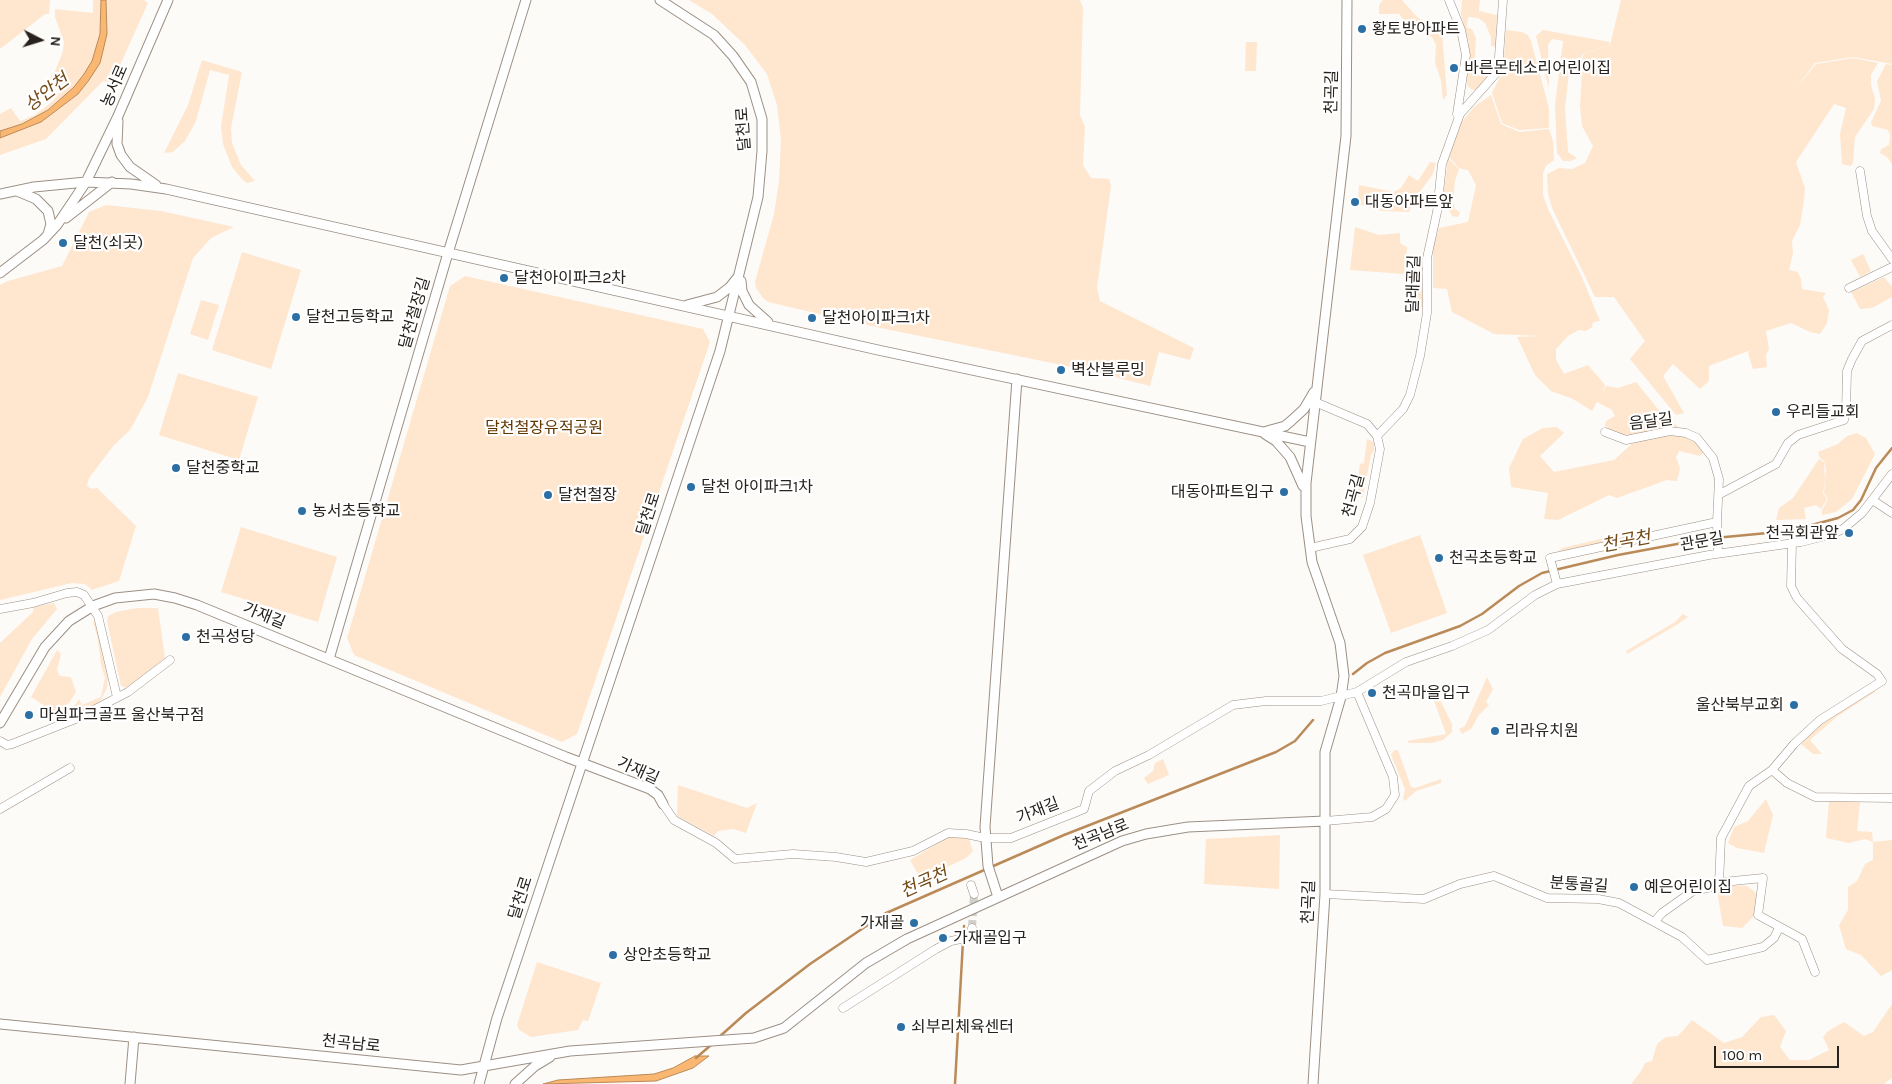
<!DOCTYPE html>
<html>
<head>
<meta charset="utf-8">
<style>
  body { margin:0 }
  #map { position:relative; width:1892px; height:1084px; overflow:hidden; background:#fdfbf8; font-family:Karla,sans-serif }
  canvas { display:block }
  .north { position:absolute; left:15px; top:15px; width:50px; height:50px; -webkit-text-stroke:4px #fff; paint-order:stroke; rotate:95deg; font-size:14px; font-weight:700; line-height:20px; text-align:center; color:#27221d }
  .north::after { content:''; display:block; margin:auto; width:18px; height:22px; background:#27221d; clip-path:polygon(50% 0,100% 100%,50% 72%,0 100%) }
  .scale { position:absolute; left:1714px; top:1046px; width:125px; height:22px; box-sizing:border-box; border:2px solid #27221d; border-top:0; padding-left:6px; font-size:15px; line-height:18px; white-space:nowrap; color:#27221d; -webkit-text-stroke:4px #fff; paint-order:stroke }
</style>
</head>
<body>
<div id="map">
<canvas width="1892" height="1084"></canvas>
<div class="north">N</div>
<div class="scale">100 m</div>
</div>
<script>
const c = document.querySelector('canvas').getContext('2d');
c.lineJoin = 'round';
function fill(path, color) { c.fillStyle = color; c.fill(path, 'evenodd'); }
const toPath = rows => new Path2D(rows.map(r => 'M' + r).join(''));
function strokePath(path, color, width, dash) { c.strokeStyle = color; c.lineWidth = width; c.lineCap = dash ? 'butt' : 'round'; c.setLineDash(dash || []); c.stroke(path); }
function label(font, color, halo, rows, align = 'center') {
  c.font = font + ' Karla,"Noto Sans KR",sans-serif'; c.lineWidth = 4.5; c.setLineDash([]); c.textBaseline = 'middle'; c.strokeStyle = halo; c.fillStyle = color; for (const [text, x, y, turn = 0] of rows) {
    c.save(); c.translate(x, y); c.rotate((+turn || 0) * Math.PI / 180); c.textAlign = isNaN(turn) ? turn : align; if (halo) c.strokeText(text, 0, 0); c.fillText(text, 0, 0); c.restore();
  }
}
const green = toPath([
  [0,0,50,0,49,14,45,14,0,49],
  [93,0,101,0,100,34,92,61,84,74,74,87,48,110,22,124,0,131,0,114,11,108,20,121,35,115,53,101,64,86,54,87,39,96,35,91,54,74,63,51,64,42,55,17,55,9,93,13],
  [106,0,144,0,148,3,112,83,103,81,46,139,0,155,0,138,41,122,78,94,89,80,107,18],
  [689,0,1080,0,1083,8,1080,115,1085,127,1083,165,1091,178,1109,179,1111,186,1097,288,1100,301,1194,348,1190,360,1159,352,1150,386,1091,371,871,326,768,302,763,298,756,288,755,282,774,214,779,181,781,140,777,105,767,74,745,45,712,14],
  [1383,0,1402,0,1418,18,1431,24,1442,33,1447,95,1443,100,1441,80,1435,63,1436,45,1432,37,1410,29,1399,14,1379,14,1379,5],
  [1462,0,1480,0,1479,11,1497,15,1496,47,1491,46,1491,37,1485,23,1478,18,1468,17,1467,28,1472,29,1476,38,1474,74,1490,75,1475,91,1467,86,1469,43,1461,15],
  [1621,0,1892,0,1892,64,1853,57,1815,63,1796,88,1816,64,1853,58,1878,63,1871,75,1871,85,1875,99,1874,109,1855,137,1853,163,1851,166,1842,164,1840,134,1846,108,1834,104,1796,162,1805,188,1804,200,1800,225,1792,241,1793,253,1789,270,1798,272,1801,279,1802,289,1826,293,1823,297,1829,310,1827,323,1820,334,1810,332,1791,323,1766,331,1769,349,1766,355,1767,367,1753,369,1748,353,1751,350,1709,366,1709,381,1700,389,1673,364,1663,376,1684,413,1676,415,1630,359,1645,341,1614,297,1595,297,1552,208,1548,194,1547,174,1559,168,1572,169,1585,163,1593,146,1582,126,1580,106,1583,54,1610,45],
  [1506,30,1522,32,1528,35,1531,41,1549,108,1549,128,1519,130,1502,123,1492,93,1503,71],
  [1543,30,1610,42,1609,45,1582,54,1581,64,1570,64,1565,108,1568,152,1577,158,1571,161,1563,161,1557,153,1555,105,1563,41,1552,39,1548,45,1549,89,1536,36],
  [1246,42,1257,42,1256,71,1245,71],
  [202,60,242,72,231,128,232,143,241,165,255,181,247,183,241,178,232,167,223,144,221,127,229,75,210,70,196,121,185,141,173,152,164,153,188,105],
  [1886,64,1892,65,1892,164,1887,157,1880,153,1881,149,1889,145,1890,135,1888,130,1872,126,1871,122,1881,101,1877,81],
  [1491,95,1501,124,1519,132,1549,129,1553,141,1554,160,1546,166,1543,173,1543,195,1548,209,1581,275,1600,321,1593,322,1592,327,1586,331,1579,330,1568,336,1556,349,1556,360,1564,374,1588,365,1605,385,1602,394,1606,386,1618,388,1636,382,1658,409,1677,426,1677,429,1626,437,1617,434,1605,426,1606,421,1615,416,1612,410,1597,402,1592,411,1573,399,1551,391,1535,375,1517,337,1541,336,1494,334,1452,312,1447,289,1433,288,1433,248,1439,228,1468,222,1476,185,1468,170,1459,168,1449,157,1460,124,1475,106],
  [1448,158,1459,169,1455,181,1453,201,1455,209,1460,212,1458,217,1452,216,1447,207,1442,205],
  [1430,162,1436,163,1433,174,1414,200,1409,212,1382,211,1358,204,1359,185,1394,192,1401,188,1409,175,1418,181],
  [106,205,161,211,234,227,211,238,193,258,148,397,130,430,114,445,89,478,87,486,92,489,97,488,136,526,119,581,92,590,85,584,72,583,0,600,0,285,8,281,62,266,89,212],
  [1355,227,1379,235,1400,233,1400,243,1407,247,1405,274,1350,270],
  [242,252,301,270,271,369,212,350],
  [1863,254,1871,271,1860,277,1851,260],
  [465,276,703,329,710,342,577,734,562,742,354,655,347,638,450,286],
  [1884,277,1892,287,1892,297,1872,308,1860,309,1851,292],
  [1410,286,1422,287,1423,307,1412,307],
  [201,300,219,305,208,340,190,334],
  [178,373,258,397,239,460,159,435],
  [1557,427,1564,433,1540,456,1554,472,1614,460,1635,441,1670,433,1691,437,1705,451,1700,456,1679,451,1676,457,1680,468,1677,481,1667,480,1617,498,1609,495,1558,520,1544,519,1548,493,1511,487,1509,468,1523,439,1543,428],
  [1857,433,1866,438,1875,454,1852,499,1836,512,1822,515,1822,510,1828,499,1824,493,1826,469,1824,461,1820,458,1818,452,1838,444,1847,436],
  [1367,439,1374,442,1374,451,1371,455,1363,497,1358,496,1358,478,1360,464,1364,463],
  [1819,459,1824,462,1825,480,1823,493,1827,499,1821,509,1816,505,1804,508,1806,519,1776,520,1779,508,1793,498],
  [241,527,337,557,318,622,221,592],
  [1420,535,1447,613,1391,633,1363,555],
  [1613,536,1616,541,1557,554,1562,548],
  [54,603,57,609,32,639,0,697,0,643,33,612,34,607],
  [137,608,158,608,165,658,127,688,121,686,107,621,108,616,116,612],
  [1683,614,1688,617,1678,624,1627,654,1626,651,1675,622],
  [93,621,95,621,108,676,107,688,101,700,93,706,58,723,61,716,72,709,79,699,82,705,101,697,105,677,101,666,98,640],
  [57,650,61,654,57,670,60,676,71,677,76,692,69,703,57,714,31,697],
  [1487,677,1493,689,1486,702,1489,705,1479,715,1471,729,1462,734,1459,729,1465,726],
  [1433,686,1452,724,1452,732,1443,740,1432,743,1409,743,1407,741,1446,734,1429,687],
  [1874,690,1875,692,1838,716,1810,740,1822,754,1813,754,1801,744,1819,725],
  [1394,750,1398,750,1411,787,1415,788,1441,779,1441,783,1416,791,1405,801,1403,799,1405,789,1391,755],
  [1163,759,1169,775,1148,784,1144,778,1153,771,1155,763],
  [678,785,747,808,757,803,746,833,733,829,718,831,714,836,677,816],
  [1766,799,1773,815,1764,853,1737,848,1728,843,1734,827,1748,821],
  [1829,801,1860,802,1857,831,1872,832,1873,842,1865,839,1849,843,1826,838],
  [952,835,968,836,973,851,966,858,924,878,919,876,910,860],
  [1280,835,1279,889,1204,884,1206,839],
  [1892,840,1892,970,1881,976,1861,955,1846,949,1839,925,1848,910,1848,887,1857,881,1865,864,1873,860,1873,842],
  [1723,885,1747,886,1755,892,1757,897,1755,915,1742,928,1723,926,1718,897,1718,891],
  [537,962,601,983,588,1021,583,1020,578,1030,531,1037,519,1030,517,1025],
  [1892,1004,1892,1078,1884,1084,1631,1084,1641,1071,1645,1063,1652,1061,1657,1044,1666,1037,1678,1036,1692,1020,1724,1043,1742,1037,1761,1017,1774,1015,1786,1031,1780,1047,1790,1060,1809,1060,1829,1050,1823,1037,1828,1031,1844,1022,1864,1036,1873,1032]
]);
const water = toPath([
  [101,0,106,0,107,34,100,63,89,80,78,94,41,122,0,138,0,131,22,124,48,110,74,87,84,74,92,61,100,34,101,0],
  [695,1056,709,1056,693,1068,656,1081,543,1084,558,1080,654,1074,673,1068,695,1056]
]);
const stream = toPath([
  [1353,674,1367,663,1385,653,1460,626,1482,614,1519,586,1542,573,1618,555,1704,539,1789,531,1838,518,1853,510,1861,500,1876,468,1892,448],
  [964,933,964,926],
  [718,1038,746,1013,810,964,884,914,1064,835,1276,752,1295,741,1313,720],
  [696,1058,711,1045],
  [955,1084,963,941]
]);
const minorTunnel = toPath([
  [972,928,974,894]
]);
const minor = toPath([
  [1449,0,1461,30,1466,55,1457,114],
  [1860,171,1867,216,1872,231,1892,259],
  [1849,288,1892,267],
  [1605,432,1626,440,1670,431,1686,433,1697,438,1713,458,1719,479,1717,522,1718,553],
  [1377,436,1403,409,1410,395,1420,356,1427,313,1427,258,1437,212,1442,164,1460,114,1498,71,1503,0],
  [1720,494,1776,464,1788,443,1798,435,1844,420,1846,412,1847,371,1852,359,1862,341,1892,325],
  [1874,501,1892,513],
  [1310,548,1350,539,1362,527,1370,503,1380,449,1377,436,1367,424,1315,402],
  [1557,584,1550,558,1717,522],
  [0,609,33,603,67,593,77,592,84,595,98,616,117,697],
  [0,741,7,745,12,744,78,718,128,692,170,660],
  [1772,770,1787,783,1815,797,1892,798],
  [663,804,674,820,716,843,735,859,793,854,836,857,866,862,913,851,948,833,966,834,985,838,1011,838,1084,809,1089,791,1115,771,1149,755,1233,705,1266,701,1321,701,1357,692,1406,662,1452,646,1488,630,1535,595,1557,584,1709,555,1801,542,1833,534,1843,529,1862,513,1892,474],
  [0,809,70,768],
  [1325,821,1372,817,1386,809,1395,795,1393,777,1357,692],
  [1719,883,1721,838,1749,786,1772,770,1794,744,1820,720,1882,681,1877,674,1842,649,1797,598,1791,586,1792,543],
  [971,885,974,894],
  [1325,894,1424,899,1460,884,1494,876,1547,898,1598,899,1619,903,1682,937,1707,960,1763,947,1774,938,1779,928],
  [1655,921,1662,913,1693,891,1712,887,1723,882,1763,878,1758,915,1802,939,1815,972],
  [843,1008,936,949,951,941,970,937,972,928]
]);
const tertiary = toPath([
  [118,121,117,144,121,155,130,167,156,185],
  [17,191,36,199,48,211,51,224,48,234],
  [0,194,34,187,86,182,131,184,166,189,878,350,1310,442],
  [66,218,112,182],
  [0,273,43,240,57,225,86,182,118,116,168,0],
  [741,281,742,291,749,305,768,322],
  [687,305,717,297,730,287,738,277],
  [1267,431,1285,426,1291,421,1304,409,1314,392],
  [1265,434,1276,441,1290,457,1303,486],
  [329,659,448,253,526,0],
  [0,723,45,647,69,621,93,606,115,598,154,594,175,598,197,605,566,757,650,789,658,795,663,804],
  [998,897,988,866,985,827,1017,379],
  [0,1024,461,1070,570,1051,754,1038,784,1028,866,963,907,939,1122,841,1146,834,1188,827,1325,821],
  [130,1084,134,1037],
  [479,1084,497,1018,720,351,758,197,762,151,762,119,751,82,733,56,714,35,660,0],
  [515,1084,535,1066,550,1057],
  [1313,1084,1325,894,1325,752,1341,697,1344,676,1340,643,1312,562,1306,516,1306,483,1346,136,1347,0]
]);
const markers = [
  [1362,29,5,"#2b6fa4"],
  [1454,68,5,"#2b6fa4"],
  [1355,202,5,"#2b6fa4"],
  [63,243,5,"#2b6fa4"],
  [504,278,5,"#2b6fa4"],
  [296,317,5,"#2b6fa4"],
  [812,318,5,"#2b6fa4"],
  [1061,370,5,"#2b6fa4"],
  [1776,412,5,"#2b6fa4"],
  [176,468,5,"#2b6fa4"],
  [691,487,5,"#2b6fa4"],
  [1284,492,5,"#2b6fa4"],
  [548,495,5,"#2b6fa4"],
  [302,511,5,"#2b6fa4"],
  [1849,533,5,"#2b6fa4"],
  [1439,558,5,"#2b6fa4"],
  [186,637,5,"#2b6fa4"],
  [1372,693,5,"#2b6fa4"],
  [1794,705,5,"#2b6fa4"],
  [29,715,5,"#2b6fa4"],
  [1495,731,5,"#2b6fa4"],
  [1634,887,5,"#2b6fa4"],
  [914,923,5,"#2b6fa4"],
  [943,938,5,"#2b6fa4"],
  [613,955,5,"#2b6fa4"],
  [901,1027,5,"#2b6fa4"]
];
const poiNames = [
  ["황토방아파트",1372,29],
  ["바른몬테소리어린이집",1464,68],
  ["대동아파트앞",1365,202],
  ["달천(쇠곳)",73,243],
  ["달천아이파크2차",514,278],
  ["달천고등학교",306,317],
  ["달천아이파크1차",822,318],
  ["벽산블루밍",1071,370],
  ["우리들교회",1786,412],
  ["달천중학교",186,468],
  ["달천 아이파크1차",701,487],
  ["대동아파트입구",1274,492,"right"],
  ["달천철장",558,495],
  ["농서초등학교",312,511],
  ["천곡회관앞",1839,533,"right"],
  ["천곡초등학교",1449,558],
  ["천곡성당",196,637],
  ["천곡마을입구",1382,693],
  ["울산북부교회",1784,705,"right"],
  ["마실파크골프 울산북구점",39,715],
  ["리라유치원",1505,731],
  ["예은어린이집",1644,887],
  ["가재골",904,923,"right"],
  ["가재골입구",953,938],
  ["상안초등학교",623,955],
  ["쇠부리체육센터",911,1027]
];
const streetNames = [
  ["농서로",115,86,-67],
  ["천곡길",1332,92,-89],
  ["달천로",744,129,-94],
  ["달래골길",1414,284,-88],
  ["달천철장길",415,313,-74],
  ["음달길",1651,422,-7],
  ["천곡길",1354,496,-75],
  ["달천로",649,514,-72],
  ["관문길",1702,542,-10],
  ["가재길",264,616,22],
  ["가재길",638,771,24],
  ["가재길",1038,811,-21],
  ["천곡남로",1101,835,-22],
  ["분통골길",1579,885,4],
  ["달천로",521,898,-72],
  ["천곡길",1309,902,-88],
  ["천곡남로",351,1044,6]
];
const parkNames = [
  ["달천철장유적공원",544,428]
];
const waterNames = [
  ["상안천",47,93,-37],
  ["천곡천",1626,542,-11],
  ["천곡천",924,883,-24]
];
fill(green, '#ffe6cf');
fill(water, '#f9b772');
strokePath(water, '#ba8a58', 1);
strokePath(stream, '#ba8a58', 2.5);
strokePath(minorTunnel, '#d2d0cc', 8, [8, 4]);
strokePath(minor, '#9c9085', 9);
strokePath(tertiary, '#9c9085', 11);
strokePath(minor, '#fff', 8);
strokePath(tertiary, '#fff', 9);
for (const [x, y, r, color] of markers) { const dot = new Path2D(); dot.arc(x, y, r, 0, 2 * Math.PI); c.fillStyle = color; c.fill(dot); strokePath(dot, '#fff', 2); }
label('16px', '#27221d', '#fff', poiNames, 'left');
label('16px', '#27221d', '#fff', streetNames);
label('16px', '#623800', '#fff', parkNames);
label('italic 18px', '#744915', '#fff', waterNames);
</script>
</body>
</html>
